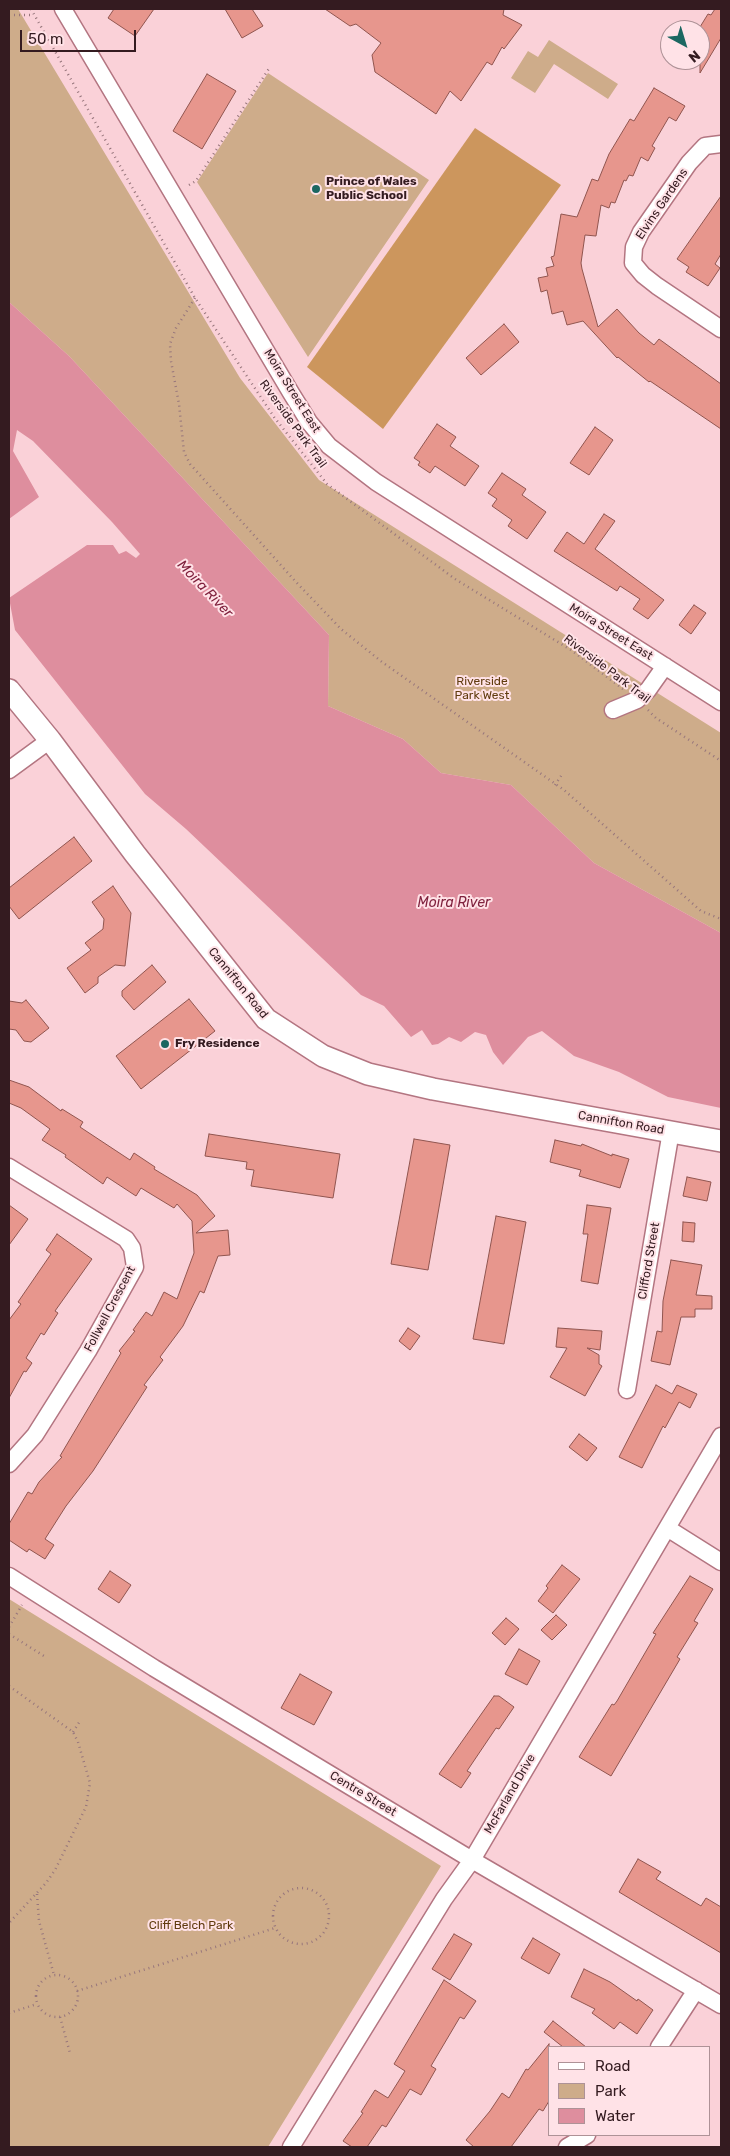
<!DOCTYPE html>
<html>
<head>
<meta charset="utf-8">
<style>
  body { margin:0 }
  #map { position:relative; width:730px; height:2156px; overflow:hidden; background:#fad1d8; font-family:Rubik,sans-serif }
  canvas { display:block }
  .frame { position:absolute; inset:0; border:10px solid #341b20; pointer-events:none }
  .legend { position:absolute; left:548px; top:2046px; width:162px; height:90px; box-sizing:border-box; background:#ffe2e7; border:1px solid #ae9297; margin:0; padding:6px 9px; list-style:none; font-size:15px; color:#341b20 }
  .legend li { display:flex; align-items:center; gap:10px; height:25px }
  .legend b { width:25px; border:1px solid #ae9297 }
  .north { position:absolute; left:660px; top:20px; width:50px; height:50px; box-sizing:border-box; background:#ffe2e7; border:1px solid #ae9297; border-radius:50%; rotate:141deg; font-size:14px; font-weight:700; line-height:20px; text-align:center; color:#341b20 }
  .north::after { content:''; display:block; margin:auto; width:18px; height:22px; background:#1c6761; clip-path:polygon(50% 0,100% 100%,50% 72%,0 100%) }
  .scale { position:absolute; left:20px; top:30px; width:116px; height:22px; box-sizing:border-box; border:2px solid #341b20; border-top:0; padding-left:6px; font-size:15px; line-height:18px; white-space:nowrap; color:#341b20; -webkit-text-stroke:4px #ffe2e7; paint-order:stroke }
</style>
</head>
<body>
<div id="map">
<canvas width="730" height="2156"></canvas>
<div class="frame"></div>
<ul class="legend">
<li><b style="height:6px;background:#fff"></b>Road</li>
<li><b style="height:14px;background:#ceac8a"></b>Park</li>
<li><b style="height:14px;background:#de8e9e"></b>Water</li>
</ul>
<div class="north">N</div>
<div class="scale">50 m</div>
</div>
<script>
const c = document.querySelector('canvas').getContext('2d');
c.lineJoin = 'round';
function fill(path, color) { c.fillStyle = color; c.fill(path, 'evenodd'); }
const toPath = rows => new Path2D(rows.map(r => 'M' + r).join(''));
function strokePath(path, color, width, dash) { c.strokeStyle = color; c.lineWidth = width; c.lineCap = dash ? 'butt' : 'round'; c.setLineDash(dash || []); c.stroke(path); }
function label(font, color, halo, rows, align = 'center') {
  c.font = font + ' Rubik,sans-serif'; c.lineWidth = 4; c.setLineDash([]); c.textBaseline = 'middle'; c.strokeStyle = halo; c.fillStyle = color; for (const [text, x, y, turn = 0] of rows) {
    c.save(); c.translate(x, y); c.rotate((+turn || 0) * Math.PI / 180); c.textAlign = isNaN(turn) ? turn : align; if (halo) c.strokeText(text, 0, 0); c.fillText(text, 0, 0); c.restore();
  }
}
const green = toPath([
  [9,9,18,9,240,378,319,480,721,733,721,933,594,863,511,785,441,773,403,739,328,706,329,635,69,356,9,302],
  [549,40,618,84,608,99,554,64,535,93,511,78,528,51,538,57],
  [268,73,429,180,308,357,197,182],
  [9,1599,441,1866,268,2147,9,2147]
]);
const forest = toPath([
  [475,128,561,185,383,429,307,367]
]);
const water = toPath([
  [9,302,69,356,329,635,328,706,403,739,441,773,511,785,594,863,721,933,721,1108,668,1097,619,1072,574,1056,542,1031,528,1037,503,1065,493,1052,486,1035,475,1032,461,1042,449,1037,438,1044,432,1045,422,1030,411,1037,384,1006,361,995,186,829,145,794,15,630,9,598,87,545,113,545,119,554,126,551,136,558,140,554,112,522,33,441,17,430,13,451,39,497,9,519]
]);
const building = toPath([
  [114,9,154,9,135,36,108,18,114,9],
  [225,9,252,9,263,26,242,38,225,9],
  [325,9,504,9,503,15,522,25,504,49,502,47,492,65,487,62,461,101,450,91,436,114,375,72,372,55,381,43,356,24,350,26,325,9],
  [715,9,721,9,721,38,700,73,700,27,708,14,711,15,715,9],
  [207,74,236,91,202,149,173,131,207,74],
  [654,88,685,106,676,121,669,117,652,146,655,148,648,161,641,157,633,176,629,175,626,181,624,180,615,203,611,202,609,208,601,205,596,236,585,235,581,263,582,269,598,327,617,309,639,333,654,345,659,339,721,384,721,429,650,381,649,382,618,357,617,358,583,321,567,325,563,311,552,314,547,290,541,292,538,278,548,276,546,268,554,266,551,257,554,256,561,214,577,217,592,179,598,181,609,154,630,119,634,121,654,88],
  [721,196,721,254,715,264,720,268,708,286,686,272,689,267,677,259,721,196],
  [504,324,519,342,481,375,466,358,504,324],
  [437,424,456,437,450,446,479,466,465,486,435,466,430,473,418,465,420,462,414,458,437,424],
  [595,427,613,440,589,475,570,463,595,427],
  [502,473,526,489,522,495,546,512,527,539,508,526,512,520,492,506,497,499,488,493,502,473],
  [604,514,615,521,595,549,664,600,648,619,633,609,640,599,620,586,617,591,554,551,567,532,584,544,604,514],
  [694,605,706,613,691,634,679,625,694,605],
  [74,837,92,861,19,919,9,906,9,888,74,837],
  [113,886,131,913,125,966,115,965,98,977,98,983,85,993,67,968,91,950,85,943,103,929,104,919,92,902,113,886],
  [152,965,166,982,134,1010,122,996,122,991,152,965],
  [189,999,215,1031,141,1089,116,1056,189,999],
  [26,1000,49,1028,31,1042,24,1041,16,1030,9,1029,9,1001,22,1003,26,1000],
  [9,1080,29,1087,61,1111,62,1109,83,1122,80,1127,130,1160,134,1153,155,1167,154,1169,197,1195,215,1216,196,1233,228,1230,230,1255,218,1256,204,1293,200,1291,183,1326,160,1357,163,1360,144,1385,147,1387,93,1471,66,1506,45,1539,54,1545,45,1559,29,1549,27,1552,9,1540,9,1524,28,1492,32,1494,39,1482,62,1457,60,1456,121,1353,119,1351,135,1331,133,1330,146,1312,152,1316,164,1292,177,1299,194,1253,192,1221,177,1204,174,1208,141,1188,136,1196,107,1177,103,1184,65,1157,66,1155,42,1140,50,1129,21,1108,9,1103,9,1080],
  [209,1134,340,1154,333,1198,251,1186,254,1170,246,1169,247,1162,205,1156,209,1134],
  [414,1139,450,1145,428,1270,391,1264,414,1139],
  [555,1140,581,1146,582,1144,612,1156,612,1154,629,1159,620,1188,579,1176,581,1170,550,1162,555,1140],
  [687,1177,711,1182,707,1201,683,1196,687,1177],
  [9,1205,28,1219,9,1245,9,1205],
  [587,1205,611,1208,598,1284,581,1281,588,1234,583,1234,587,1205],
  [496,1216,526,1222,504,1344,473,1339,496,1216],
  [683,1222,695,1223,694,1242,682,1241,683,1222],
  [57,1234,92,1259,55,1311,58,1313,44,1335,41,1333,26,1358,32,1363,26,1372,24,1371,9,1398,9,1320,21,1304,18,1302,51,1254,46,1250,57,1234],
  [671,1260,702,1265,696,1295,712,1296,712,1309,695,1309,695,1317,681,1317,670,1365,651,1361,657,1331,662,1332,663,1301,671,1260],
  [408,1328,420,1336,410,1350,399,1341,408,1328],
  [558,1328,602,1331,600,1350,587,1348,599,1355,599,1364,602,1366,585,1396,550,1377,567,1348,556,1347,558,1328],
  [656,1385,672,1394,677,1385,697,1394,690,1408,679,1402,665,1428,663,1426,642,1468,619,1457,656,1385],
  [579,1434,597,1448,587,1461,569,1447,579,1434],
  [562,1565,580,1579,553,1613,538,1601,548,1588,546,1586,562,1565],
  [110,1571,131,1585,119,1603,98,1589,110,1571],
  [690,1576,713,1589,694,1621,698,1623,677,1657,680,1659,611,1776,579,1757,612,1704,614,1705,617,1701,656,1634,653,1633,690,1576],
  [556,1615,567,1625,552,1640,541,1630,556,1615],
  [506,1618,519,1629,505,1645,492,1633,506,1618],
  [519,1649,540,1661,527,1685,505,1674,519,1649],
  [300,1674,332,1692,314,1725,281,1708,300,1674],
  [494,1696,499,1696,514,1707,499,1729,496,1728,467,1771,471,1773,461,1788,439,1774,494,1696],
  [638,1859,661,1872,656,1879,701,1906,706,1898,721,1907,721,1953,619,1892,638,1859],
  [454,1934,472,1944,450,1980,432,1969,454,1934],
  [533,1938,560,1954,549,1974,521,1958,533,1938],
  [584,1969,610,1982,637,2001,638,1999,653,2010,637,2034,620,2022,614,2029,592,2013,595,2009,571,1997,584,1969],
  [444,1980,476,2001,464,2019,460,2017,431,2066,436,2069,421,2095,410,2089,386,2127,382,2125,367,2147,352,2147,343,2141,363,2113,361,2112,375,2090,388,2098,405,2071,394,2064,444,1980],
  [553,2021,586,2047,563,2047,544,2032,553,2021],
  [549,2044,549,2101,543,2111,539,2109,511,2147,474,2147,466,2140,490,2111,502,2093,509,2098,526,2069,528,2070,549,2044]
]);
const path = toPath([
  [31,9,195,298,274,417,327,484,455,579,571,650,623,689],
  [9,15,34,15],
  [189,185,196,181,270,67],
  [195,298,176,328,170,344,171,361,179,404,184,452,190,464,296,582,341,629,382,662,564,790,701,911,721,919],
  [648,710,656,718,721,761],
  [555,785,563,773],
  [9,1627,22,1605],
  [9,1634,44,1656],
  [9,1686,73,1732,78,1742,90,1783,86,1807,55,1870,46,1883,9,1923],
  [73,1732,80,1721],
  '273 1916a28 28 0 1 1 56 0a28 28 0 1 1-56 0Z',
  [37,1894,39,1921,54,1975],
  '36 1996a21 21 0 1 1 42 0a21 21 0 1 1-42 0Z',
  [77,1991,275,1928],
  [9,2013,37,2004],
  [60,2017,70,2053]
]);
const minor = toPath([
  [63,9,291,393,309,422,329,446,376,482,721,702],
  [721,144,705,146,689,163,641,232,634,247,633,263,643,275,657,286,721,329],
  [613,710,637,700,648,690,665,666],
  [9,770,50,740],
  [9,1167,126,1239,132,1248,135,1267,88,1351,35,1435,9,1464],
  [627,1390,671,1131],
  [667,1528,721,1562],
  [9,1576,154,1668,472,1860,721,2005],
  [659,2047,696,1990],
  [291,2147,444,1899,472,1860,721,1436],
  [567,2147,587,2135]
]);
const major = toPath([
  [9,690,50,740,135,854,266,1019,323,1056,368,1074,433,1089,721,1141]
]);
const markers = [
  [316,189,5,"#1c6761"],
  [165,1044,5,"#1c6761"]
];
const poiNames = [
  ["Prince of Wales",326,182],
  ["Public School",326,196],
  ["Fry Residence",175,1044]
];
const streetNames = [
  ["Elvins Gardens",662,204,-56],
  ["Moira Street East",292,391,58],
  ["Riverside Park Trail",293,424,54],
  ["Moira Street East",611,632,32],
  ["Riverside Park Trail",607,669,37],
  ["Cannifton Road",238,983,51],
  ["Cannifton Road",621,1123,10],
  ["Clifford Street",649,1261,-80],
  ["Follwell Crescent",110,1309,-62],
  ["Centre Street",363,1794,31],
  ["McFarland Drive",510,1794,-60]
];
const parkNames = [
  ["Riverside",482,682],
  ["Park West",482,696],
  ["Cliff Belch Park",191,1926]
];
const waterNames = [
  ["Moira River",205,589,46],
  ["Moira River",454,903]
];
fill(green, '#ceac8a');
fill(forest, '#cc965d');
fill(water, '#de8e9e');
fill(building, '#e7968d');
strokePath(building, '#90554f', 1);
strokePath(minor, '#b37581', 19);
strokePath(major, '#b37581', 24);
strokePath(path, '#97767c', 2.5, [1, 4]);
strokePath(minor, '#fff', 16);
strokePath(major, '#fff', 21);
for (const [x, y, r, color] of markers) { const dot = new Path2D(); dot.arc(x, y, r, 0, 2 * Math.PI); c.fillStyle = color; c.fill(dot); strokePath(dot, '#ffe2e7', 2); }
label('bold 12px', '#341b20', '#ffe2e7', poiNames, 'left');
label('12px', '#341b20', '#ffe2e7', streetNames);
label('12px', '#603b0e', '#ffe2e7', parkNames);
label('italic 14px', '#80223e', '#ffe2e7', waterNames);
</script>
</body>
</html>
